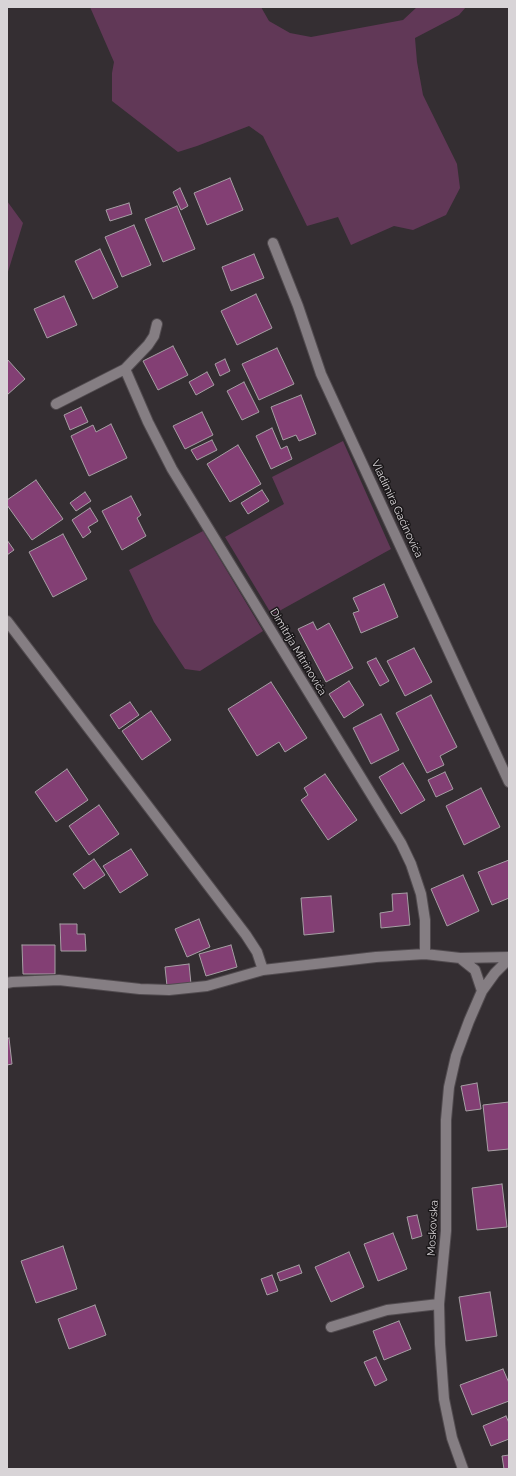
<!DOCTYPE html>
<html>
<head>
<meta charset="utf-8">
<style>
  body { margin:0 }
  #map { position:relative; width:516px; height:1476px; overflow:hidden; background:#342e32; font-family:Raleway,sans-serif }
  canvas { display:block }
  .frame { position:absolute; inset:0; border:8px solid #d8d4d7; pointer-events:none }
</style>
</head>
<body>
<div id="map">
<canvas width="516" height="1476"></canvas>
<div class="frame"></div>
</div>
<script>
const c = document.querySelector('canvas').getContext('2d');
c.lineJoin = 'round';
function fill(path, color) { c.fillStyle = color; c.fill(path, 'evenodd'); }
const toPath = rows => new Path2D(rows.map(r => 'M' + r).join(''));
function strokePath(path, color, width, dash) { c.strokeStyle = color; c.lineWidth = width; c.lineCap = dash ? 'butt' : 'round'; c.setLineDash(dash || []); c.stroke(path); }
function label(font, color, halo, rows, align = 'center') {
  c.font = font + ' Raleway,sans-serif'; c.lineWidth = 3; c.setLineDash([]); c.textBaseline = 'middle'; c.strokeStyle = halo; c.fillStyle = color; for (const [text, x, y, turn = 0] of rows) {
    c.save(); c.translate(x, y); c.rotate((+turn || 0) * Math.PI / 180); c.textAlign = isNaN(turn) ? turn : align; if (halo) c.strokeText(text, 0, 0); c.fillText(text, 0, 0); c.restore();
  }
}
const green = toPath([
  [90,7,261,7,269,21,290,33,311,37,403,20,417,7,466,7,459,15,415,38,417,62,423,95,457,164,460,188,446,215,413,230,394,226,351,245,338,217,307,226,263,136,249,126,197,146,178,152,112,101,112,73,114,62],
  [7,201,23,223,7,275],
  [343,441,391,549,272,615,225,537,284,504,272,477],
  [203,531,263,631,200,671,185,669,154,622,129,570]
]);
const building = toPath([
  [230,178,243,210,207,225,194,193,230,178],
  [180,188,188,206,181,210,173,192,180,188],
  [129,203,132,214,110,221,106,210,129,203],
  [177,206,195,249,163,262,145,219,177,206],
  [134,225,151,265,122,277,105,237,134,225],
  [100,249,118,287,93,299,75,261,100,249],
  [254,254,264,278,231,291,222,267,254,254],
  [256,294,272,328,237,345,221,311,256,294],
  [64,296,77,325,47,338,34,309,64,296],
  [173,346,188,375,158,390,143,361,173,346],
  [277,348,294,384,259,400,242,364,277,348],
  [7,359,25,379,7,395,7,359],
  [225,359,230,371,220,376,215,364,225,359],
  [207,372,214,385,196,395,189,382,207,372],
  [244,382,259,412,242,420,227,391,244,382],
  [301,395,316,434,299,441,296,435,283,440,271,407,301,395],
  [81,407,88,422,70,430,64,415,81,407],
  [202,412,213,435,185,449,173,426,202,412],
  [111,424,127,458,89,476,71,436,93,425,96,432,111,424],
  [272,428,281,449,287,446,292,459,271,469,256,436,272,428],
  [212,440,217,450,197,460,191,450,212,440],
  [238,445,261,484,230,502,207,464,238,445],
  [36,480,63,519,32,540,7,505,7,500,36,480],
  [262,490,269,501,248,514,241,503,262,490],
  [85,492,91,501,76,511,70,503,85,492],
  [131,496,141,515,137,518,146,536,122,550,102,511,131,496],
  [90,508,98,521,88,527,91,532,83,538,72,520,90,508],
  [63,534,87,579,53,597,29,552,63,534],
  [7,540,14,550,7,555,7,540],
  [384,584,398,617,361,633,353,613,359,611,353,598,384,584],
  [313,622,317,630,329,623,353,668,326,682,298,629,313,622],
  [414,648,432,682,405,696,387,661,414,648],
  [376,658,389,681,380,686,367,662,376,658],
  [349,681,364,705,344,718,329,694,349,681],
  [271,682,307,738,285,752,279,742,257,756,228,709,271,682],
  [431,695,457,747,440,756,444,765,427,773,396,713,431,695],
  [130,702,139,715,119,729,110,715,130,702],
  [151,711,171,740,142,760,122,731,151,711],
  [381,714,399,750,371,764,353,728,381,714],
  [403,763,425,800,401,814,379,777,403,763],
  [67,769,88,800,56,822,35,792,67,769],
  [445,772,453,789,436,797,428,780,445,772],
  [325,774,357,820,328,840,301,800,308,795,304,788,325,774],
  [481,788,500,827,464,845,446,806,481,788],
  [99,805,119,834,89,855,69,826,99,805],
  [131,849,148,875,120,893,103,866,131,849],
  [94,859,105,875,84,889,73,874,94,859],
  [509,860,509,898,492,905,478,872,509,860],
  [463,875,479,911,447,926,431,889,463,875],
  [407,893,410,925,381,928,380,913,393,911,392,894,407,893],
  [331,896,334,932,304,935,301,898,331,896],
  [199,919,210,947,187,957,175,929,199,919],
  [60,924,77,924,77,934,85,934,86,951,61,951,60,924],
  [22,945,55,945,55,974,23,974,22,945],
  [231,945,237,967,206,976,199,954,231,945],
  [189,964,191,984,167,986,165,967,189,964],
  [9,1038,12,1064,7,1065,7,1039,9,1038],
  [477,1083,481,1109,466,1111,461,1086,477,1083],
  [509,1102,509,1149,488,1151,483,1105,509,1102],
  [502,1184,507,1227,477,1230,472,1188,502,1184],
  [417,1215,422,1236,412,1239,407,1217,417,1215],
  [393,1233,407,1269,378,1281,364,1244,393,1233],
  [63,1246,77,1289,36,1303,21,1261,63,1246],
  [349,1252,364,1287,331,1302,315,1267,349,1252],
  [299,1265,302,1273,280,1281,277,1273,299,1265],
  [272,1275,278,1291,267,1295,261,1279,272,1275],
  [490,1292,497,1336,466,1341,459,1297,490,1292],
  [95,1305,106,1335,69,1349,58,1319,95,1305],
  [399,1321,411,1349,384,1360,373,1331,399,1321],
  [376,1357,387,1380,375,1386,364,1362,376,1357],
  [503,1369,509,1383,509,1401,472,1415,460,1385,503,1369],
  [506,1416,509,1423,509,1439,491,1446,483,1426,506,1416],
  [509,1455,509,1469,504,1469,502,1456,509,1455]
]);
const minor = toPath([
  [273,243,298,306,321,374,509,782],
  [125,369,148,422,172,469,401,843,411,864,421,894,425,920,425,954],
  [56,404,125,369,148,345,154,336,157,324],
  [7,621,246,935,257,952,263,970],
  [460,958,475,970,482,991],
  [7,983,12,982,59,980,140,989,169,990,207,986,263,970,376,957,425,954,460,958,509,957],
  [331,1327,387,1310,439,1304],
  [463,1469,452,1438,444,1399,440,1344,439,1304,446,1231,446,1120,449,1087,456,1056,469,1021,482,991,495,973,509,959]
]);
const streetNames = [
  ["Vladimira Gaćinovića",397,509,65],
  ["Dimitrija Mitrinovića",298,652,59],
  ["Moskovska",433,1228,-87]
];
fill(green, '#613857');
fill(building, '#833f74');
strokePath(building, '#a69fa4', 1);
strokePath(minor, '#514b4f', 12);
strokePath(minor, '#857e83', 10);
label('11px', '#d8d4d7', '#1a1719', streetNames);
</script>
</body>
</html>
